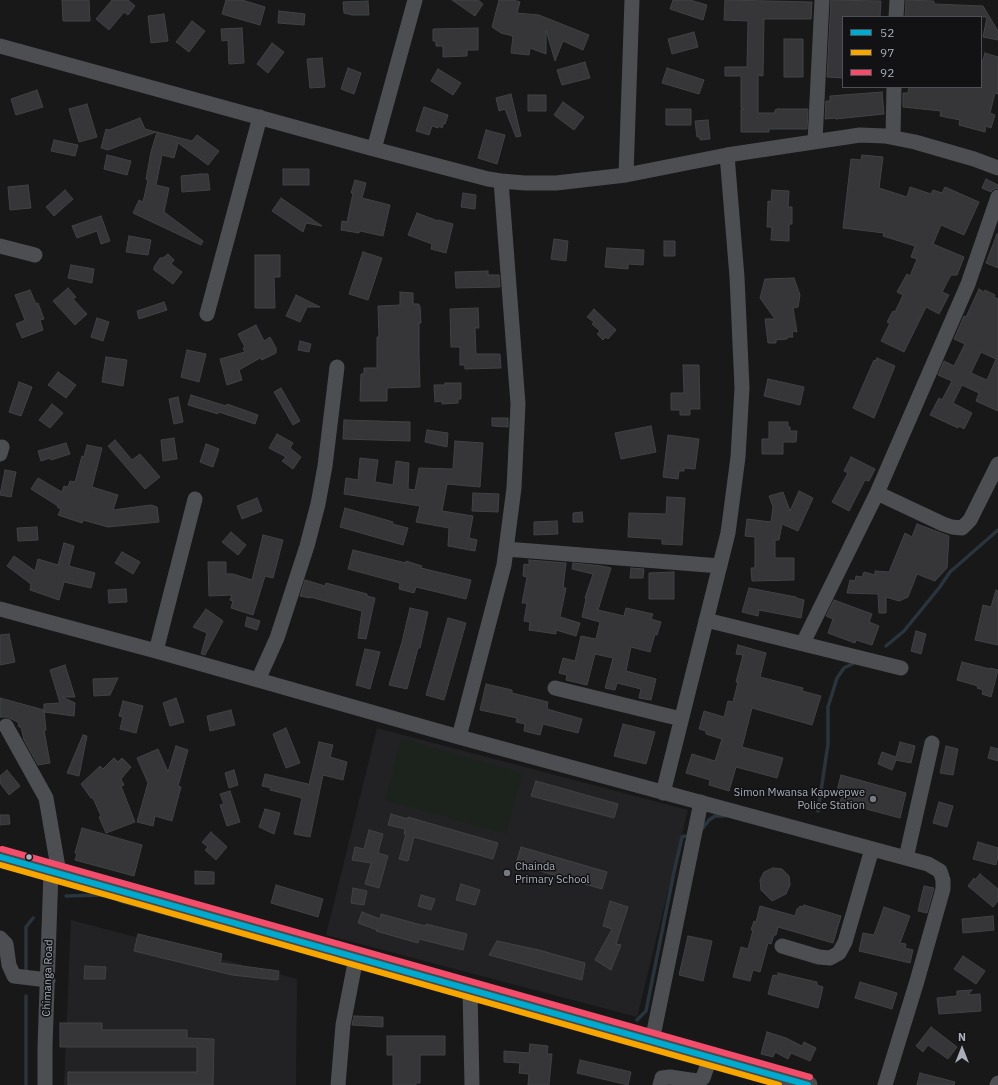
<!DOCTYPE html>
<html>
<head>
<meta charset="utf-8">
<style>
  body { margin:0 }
  #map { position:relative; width:998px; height:1085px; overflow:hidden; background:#181819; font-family:"IBM Plex Sans",sans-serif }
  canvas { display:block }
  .legend { position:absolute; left:842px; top:16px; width:140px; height:72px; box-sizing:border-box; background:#121215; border:1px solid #4e5057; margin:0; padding:5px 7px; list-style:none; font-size:12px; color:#a9aeba }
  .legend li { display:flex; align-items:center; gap:8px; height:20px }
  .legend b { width:20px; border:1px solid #4e5057 }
  .north { position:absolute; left:942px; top:1029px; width:40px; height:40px; -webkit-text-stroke:3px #121215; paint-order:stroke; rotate:0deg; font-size:11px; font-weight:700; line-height:16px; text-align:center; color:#a9aeba }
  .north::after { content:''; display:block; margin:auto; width:14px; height:18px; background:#a9aeba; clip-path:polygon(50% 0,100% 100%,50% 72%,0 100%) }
</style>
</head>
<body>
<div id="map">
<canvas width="998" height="1085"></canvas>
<ul class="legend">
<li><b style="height:5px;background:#00a9ce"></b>52</li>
<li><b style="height:5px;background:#f7a600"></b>97</li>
<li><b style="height:5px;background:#f44d6c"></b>92</li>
</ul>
<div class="north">N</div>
</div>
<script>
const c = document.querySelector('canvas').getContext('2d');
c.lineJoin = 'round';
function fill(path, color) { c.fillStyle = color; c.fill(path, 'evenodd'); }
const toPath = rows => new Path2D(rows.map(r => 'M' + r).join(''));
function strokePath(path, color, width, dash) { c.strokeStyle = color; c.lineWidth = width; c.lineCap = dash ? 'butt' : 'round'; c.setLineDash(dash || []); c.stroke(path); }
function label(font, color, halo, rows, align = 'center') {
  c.font = font + ' "IBM Plex Sans",sans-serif'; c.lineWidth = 3; c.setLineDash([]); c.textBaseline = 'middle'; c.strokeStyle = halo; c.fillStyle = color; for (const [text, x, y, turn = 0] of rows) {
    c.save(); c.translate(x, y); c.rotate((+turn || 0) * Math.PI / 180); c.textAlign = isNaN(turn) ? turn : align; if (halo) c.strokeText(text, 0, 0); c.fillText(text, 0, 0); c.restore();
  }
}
const built = toPath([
  [377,728,688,810,637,1017,326,935],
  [71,920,297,979,296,1085,64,1085]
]);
const green = toPath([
  [401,739,522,773,506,834,385,800]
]);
const stream = toPath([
  [886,646,904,631,939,588,950,572,998,530],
  [818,811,828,744,828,707,837,678,844,668,856,662],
  [703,828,709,820,715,816,724,816],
  [66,896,103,895],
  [120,901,264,941],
  [26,970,26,927,33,918],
  [26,996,26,1085],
  [637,1020,646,1011,674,872,682,837,685,836]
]);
const building = toPath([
  [62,0,89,0,90,21,63,21,62,0],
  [112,0,128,0,135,6,128,15,124,12,109,30,96,19,112,0],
  [226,0,242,0,265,7,260,25,222,14,226,0],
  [452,0,478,0,483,4,475,16,452,0],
  [499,0,513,0,520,2,517,13,539,15,589,35,583,50,563,41,555,61,546,30,546,54,530,48,529,55,511,53,513,36,501,33,492,27,499,0],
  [673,0,690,0,707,5,703,20,670,9,673,0],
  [725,0,812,2,811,19,764,19,763,76,758,75,758,113,775,113,775,110,777,109,808,109,807,129,769,129,769,132,741,132,741,109,744,109,741,108,741,76,725,76,725,67,747,67,748,21,724,20,725,0],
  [831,0,881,1,880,17,843,17,843,78,827,77,831,0],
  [906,0,934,1,934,4,983,6,998,31,998,40,983,37,987,17,905,17,906,0],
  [368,1,369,15,352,15,344,13,343,2,368,1],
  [279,11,305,14,304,25,278,23,279,11],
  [164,14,168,41,151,43,148,16,164,14],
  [192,21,205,31,189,52,176,42,192,21],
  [242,28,244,63,229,64,228,40,222,41,221,29,242,28],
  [478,28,478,50,467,50,467,56,443,57,443,46,436,46,436,41,433,41,433,29,478,28],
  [694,32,698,47,672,54,668,39,694,32],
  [784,39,803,39,803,77,784,77,784,39],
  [272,43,284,52,268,73,257,64,272,43],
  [985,53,998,57,998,94,995,93,990,113,995,115,991,128,986,126,985,132,959,125,960,120,940,116,941,111,903,107,903,93,908,93,909,87,981,87,981,66,985,53],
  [322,58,325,87,310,88,307,59,322,58],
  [585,62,590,78,562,85,557,70,585,62],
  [348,68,361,73,354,94,341,89,348,68],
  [667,68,704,80,699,94,662,83,667,68],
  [438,69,461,83,453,95,431,81,438,69],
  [37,90,43,107,16,115,11,99,37,90],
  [882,92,884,114,836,119,836,118,825,119,826,101,830,101,830,96,882,92],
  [511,94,521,136,516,137,505,109,499,111,496,98,511,94],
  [528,95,546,95,546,111,528,111,528,95],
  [563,102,584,117,574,130,554,115,563,102],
  [87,104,97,137,79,142,69,109,87,104],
  [424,107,448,115,445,124,444,123,442,128,439,126,438,128,432,126,429,135,416,131,424,107],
  [666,109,691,109,691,125,666,125,666,109],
  [140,118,145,129,156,132,108,150,101,148,106,129,109,130,140,118],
  [708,120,710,139,700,140,700,137,697,137,695,121,708,120],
  [486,130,505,135,497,164,478,158,486,130],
  [157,132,192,141,197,135,219,151,208,165,178,143,174,158,162,155,156,185,169,188,164,212,203,241,201,245,133,213,139,200,143,202,148,180,146,179,151,152,157,132],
  [54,140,78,145,75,156,51,151,54,140],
  [107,155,131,161,127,175,104,169,107,155],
  [862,155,883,157,879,188,907,197,910,187,931,194,933,190,942,193,945,187,979,202,964,235,941,225,933,244,964,257,957,275,951,275,942,292,949,295,939,314,926,307,904,352,881,341,890,323,887,322,893,311,895,312,903,295,897,292,907,274,910,276,917,259,911,257,915,246,883,236,884,233,843,228,851,159,861,160,862,155],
  [283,169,309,169,309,185,283,185,283,169],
  [200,174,208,174,210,190,182,192,181,176,200,174],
  [986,179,998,185,998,188,992,190,991,192,982,188,986,179],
  [355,180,366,183,362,198,390,205,383,236,360,231,359,233,341,230,342,221,347,222,353,193,351,193,355,180],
  [28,185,31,208,10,210,8,187,28,185],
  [65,190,73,199,54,216,46,207,65,190],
  [772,190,789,191,788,207,792,207,792,224,789,224,789,241,771,240,772,227,767,227,768,201,771,202,772,190],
  [463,193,476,195,475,209,461,207,463,193],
  [281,198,322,226,306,223,303,232,272,211,281,198],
  [417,213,438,221,438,220,453,224,446,253,431,249,432,244,408,235,417,213],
  [101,216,110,241,101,244,97,231,77,238,72,226,101,216],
  [997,234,998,234,998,268,986,263,997,234],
  [129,236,151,240,148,255,126,252,129,236],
  [554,239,568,241,566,261,551,259,554,239],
  [664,241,675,241,675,256,664,256,664,241],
  [607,248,644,250,643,265,628,264,628,269,605,267,607,248],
  [363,252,382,258,368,300,349,294,363,252],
  [168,254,174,260,171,264,182,272,173,284,154,270,154,267,160,258,163,258,168,254],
  [255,255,280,255,280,277,274,277,275,308,255,308,255,255],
  [71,265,94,269,92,283,68,278,71,265],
  [488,271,488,275,499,275,500,287,456,288,455,272,488,271],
  [794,278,800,295,798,307,793,308,797,332,792,331,793,337,788,337,787,339,776,340,776,343,768,343,765,319,775,319,760,298,765,279,794,278],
  [68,288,76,297,73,299,87,314,75,325,53,301,68,288],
  [979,289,984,292,985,290,995,295,994,297,998,299,998,411,976,401,979,393,962,385,953,403,972,413,964,429,959,426,958,428,930,415,939,398,942,400,952,381,938,375,944,361,954,366,965,344,954,339,964,316,966,317,979,289],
  [981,352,996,359,987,380,971,373,981,352],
  [30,290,36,304,38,303,44,319,40,320,43,330,22,338,16,324,25,320,15,295,30,290],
  [400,292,413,293,413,304,419,304,419,306,420,306,421,323,419,323,419,355,420,387,387,388,387,401,360,401,361,374,364,374,364,368,377,368,377,337,379,337,378,306,400,305,400,292],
  [296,295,320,307,307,307,300,322,286,316,296,295],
  [164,302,167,310,139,319,137,311,164,302],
  [478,308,479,328,475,328,476,354,500,354,501,368,465,369,465,365,460,365,460,347,451,347,450,309,478,308],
  [594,309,616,330,608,339,606,337,603,340,597,334,600,331,592,324,594,322,587,317,594,309],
  [97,318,109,322,103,341,91,337,97,318],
  [256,325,264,341,270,337,276,348,276,353,262,360,260,358,239,370,242,380,227,385,220,359,245,352,243,348,245,347,238,334,256,325],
  [300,341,311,344,309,352,298,350,300,341],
  [187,350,206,354,199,382,181,377,187,350],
  [106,357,127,360,123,386,102,382,106,357],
  [877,358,895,366,874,418,853,408,874,360,876,361,877,358],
  [683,365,699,365,700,409,690,409,690,415,680,415,680,410,671,410,671,393,684,393,683,365],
  [58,372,76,385,66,398,48,385,58,372],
  [768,379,804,387,800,405,764,396,768,379],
  [19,382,32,387,21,416,9,412,19,382],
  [445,383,461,383,461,399,458,399,458,403,442,404,442,401,435,402,434,385,445,385,445,383],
  [281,388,300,421,293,425,274,392,281,388],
  [191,395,226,406,227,404,258,415,255,424,219,412,218,414,188,405,191,395],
  [178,397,183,422,174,424,169,399,178,397],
  [52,404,63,413,50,428,39,420,52,404],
  [492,418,508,418,508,427,492,426,492,418],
  [344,420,410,422,410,441,343,439,344,420],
  [769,422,788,422,788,427,790,427,790,431,797,431,796,442,783,442,783,454,762,454,762,439,769,439,769,422],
  [651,426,656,452,621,459,615,433,651,426],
  [427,430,448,433,447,447,425,442,427,430],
  [277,434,293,443,290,448,301,457,293,469,282,461,286,457,269,448,277,434],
  [668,435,699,439,695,469,684,468,684,471,679,471,678,479,663,477,668,435],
  [174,438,177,459,163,461,161,440,174,438],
  [115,440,132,460,140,454,160,477,145,489,108,446,115,440],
  [455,441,483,443,480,487,447,484,442,511,473,516,469,538,477,540,475,551,448,546,449,528,416,522,420,506,344,494,346,478,358,480,360,458,378,460,375,482,393,485,396,461,409,463,408,489,415,490,419,468,453,469,455,441],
  [66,443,70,454,51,460,50,458,41,461,38,451,66,443],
  [206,444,219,449,213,467,200,462,206,444],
  [87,445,102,448,92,487,118,495,113,510,151,505,157,507,159,522,108,527,83,520,82,523,58,515,61,509,57,507,58,506,31,489,38,478,62,492,64,486,68,487,70,481,75,482,82,456,84,457,87,445],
  [851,457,875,469,869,481,865,480,849,511,832,502,848,473,844,471,851,457],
  [5,470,16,472,11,497,0,495,5,470],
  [799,491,813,498,798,531,782,524,779,540,775,540,775,558,794,558,794,580,752,581,751,568,755,568,755,537,745,536,747,519,771,522,773,507,769,496,783,492,790,511,799,491],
  [473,493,499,494,498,512,472,511,473,493],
  [667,497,685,498,682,545,662,544,662,539,628,537,629,513,666,514,667,497],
  [257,498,262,511,242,519,237,506,257,498],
  [345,508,393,522,392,524,408,528,403,545,340,527,345,508],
  [582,512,583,522,573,522,573,513,582,512],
  [557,521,558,534,534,535,534,522,557,521],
  [917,524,949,536,947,568,935,581,917,574,908,597,899,601,886,597,886,613,879,613,878,594,847,593,850,580,855,581,856,576,862,577,864,572,875,575,875,571,889,572,905,533,912,537,917,524],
  [37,527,38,540,18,541,17,528,37,527],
  [231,532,246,545,238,555,222,542,231,532],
  [263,535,283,540,273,578,265,576,253,615,231,608,233,601,230,600,232,595,209,596,208,562,226,562,226,574,233,574,252,580,263,535],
  [64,543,74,546,69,566,95,573,91,588,64,582,59,600,30,590,31,584,7,566,14,556,35,571,38,559,58,565,64,543],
  [353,550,406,563,406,561,422,566,421,568,471,580,466,599,416,587,414,593,399,589,400,583,348,569,353,550],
  [122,552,140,562,133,574,115,563,122,552],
  [529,560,566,563,563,588,566,588,560,617,580,623,576,636,556,630,556,634,529,630,530,622,524,621,527,603,522,603,527,577,523,576,524,564,529,565,529,560],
  [573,563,602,566,611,568,598,610,624,616,626,608,653,614,651,619,661,622,657,635,655,634,650,652,631,647,626,671,656,679,651,700,639,698,641,689,617,683,615,690,605,688,613,658,595,654,587,685,566,680,567,675,559,673,563,658,575,661,581,636,596,639,600,622,582,617,586,599,585,598,593,574,572,569,573,563],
  [631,568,644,569,643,578,630,578,631,568],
  [674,572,674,599,649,599,649,573,674,572],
  [305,580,325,586,326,583,367,594,367,596,375,598,366,639,358,638,362,611,310,597,310,598,300,596,305,580],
  [749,588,796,597,796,598,804,600,801,618,759,610,758,616,742,612,749,588],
  [126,589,127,602,109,603,108,590,126,589],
  [996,590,998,591,998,645,975,640,983,605,991,607,996,590],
  [834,600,872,614,869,622,879,626,872,645,856,640,855,643,828,633,833,619,826,616,834,600],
  [410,608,428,612,420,648,418,648,407,689,389,685,402,642,410,608],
  [206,609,223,621,205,655,201,654,207,633,193,627,206,609],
  [247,617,260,621,257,630,245,626,247,617],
  [448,618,466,623,444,700,426,695,448,618],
  [916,631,926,634,921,654,911,651,916,631],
  [9,634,15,662,0,665,0,635,9,634],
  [738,645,766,653,760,677,803,688,802,691,821,696,812,725,752,708,742,747,783,758,777,778,736,767,729,791,709,785,710,780,686,773,692,754,715,761,722,739,706,734,706,731,699,729,704,711,724,717,728,701,733,702,738,682,736,682,743,655,736,654,738,645],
  [365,649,380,652,370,689,356,685,365,649],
  [962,662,990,669,990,668,998,670,991,697,982,694,983,690,977,688,978,686,957,680,962,662],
  [65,665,75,697,62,697,75,703,74,716,44,712,44,704,60,703,50,670,65,665],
  [118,678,110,695,94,696,93,679,118,678],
  [486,684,512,690,512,693,548,702,547,709,582,719,578,733,543,724,540,735,524,731,525,724,516,722,517,718,480,710,486,684],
  [0,698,44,710,46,730,44,730,50,763,38,765,24,740,21,727,19,727,18,722,7,717,0,717,0,698],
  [176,698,184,722,170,726,163,703,176,698],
  [123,701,143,706,136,733,120,729,123,717,119,716,123,701],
  [231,710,235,725,210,731,207,716,231,710],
  [623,724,655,732,646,764,614,756,623,724],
  [286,728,300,763,286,768,273,734,286,728],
  [83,735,87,736,79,776,67,773,83,735],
  [319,742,333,745,330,757,347,762,343,780,323,775,310,837,294,834,302,798,270,790,271,788,262,786,265,774,308,784,309,785,319,742],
  [900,742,915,746,911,763,896,760,892,770,878,764,882,752,896,757,900,742],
  [176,746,188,750,178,786,181,787,172,821,155,816,153,826,137,822,148,783,137,758,158,749,168,772,176,746],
  [946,746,958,749,953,775,940,773,946,746],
  [991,747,998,749,998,761,988,758,991,747],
  [114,758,118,762,122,758,131,767,121,779,124,785,121,786,135,822,106,833,99,817,101,816,93,798,91,798,81,784,100,766,103,769,114,758],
  [7,770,20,786,9,795,0,783,0,776,7,770],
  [234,770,238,785,229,788,225,773,234,770],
  [841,775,906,793,900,818,840,802,842,796,836,794,841,775],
  [536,781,618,804,614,818,531,796,536,781],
  [230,791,240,822,227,826,220,805,224,804,220,794,230,791],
  [939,802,953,806,947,827,933,823,939,802],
  [265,809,280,813,274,834,259,827,265,809],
  [391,814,408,819,408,817,498,843,493,859,414,837,408,861,399,859,406,834,404,834,405,829,388,825,391,814],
  [0,815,9,815,10,824,0,825,0,815],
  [82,828,142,845,134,876,75,860,77,854,75,853,82,828],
  [369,830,383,834,378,853,388,856,379,888,365,884,371,863,352,860,355,847,364,849,369,830],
  [211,832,227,847,216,860,205,850,208,847,202,842,211,832],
  [978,842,998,848,998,856,996,865,973,859,978,842],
  [521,847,607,872,602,889,516,864,521,847],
  [773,868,782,869,789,876,790,885,786,894,772,901,761,890,760,880,764,872,773,868],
  [195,871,214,872,214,884,195,884,195,871],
  [980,874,998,889,998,901,993,907,968,886,974,878,975,880,980,874],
  [461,884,480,890,475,905,456,900,461,884],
  [276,885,323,899,318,917,271,903,276,885],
  [924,886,934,888,927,913,918,911,924,886],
  [353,888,367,891,364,905,351,903,353,888],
  [421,895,435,899,431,910,418,906,421,895],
  [610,901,628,907,616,944,621,945,611,970,595,960,612,929,603,926,610,901],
  [804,905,841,916,833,943,778,927,776,935,774,935,771,944,768,943,760,972,753,970,750,981,733,977,741,947,748,949,753,930,751,930,754,921,756,922,760,906,795,916,797,909,798,909,800,906,803,907,804,905],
  [884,907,910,916,900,943,906,944,905,948,913,950,910,963,859,951,863,933,874,935,884,907],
  [362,912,380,919,381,914,425,926,426,924,467,934,463,950,419,939,418,943,376,931,377,930,358,923,362,912],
  [993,916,994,930,963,933,962,919,993,916],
  [138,934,222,954,220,963,279,971,278,980,232,975,134,951,138,934],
  [688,936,712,941,703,981,679,975,688,936],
  [497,941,539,950,585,963,582,980,489,955,497,941],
  [963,956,985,971,976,984,954,969,963,956],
  [85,966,106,967,105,979,84,979,85,966],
  [778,973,817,982,817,985,823,987,818,1008,768,994,773,975,778,976,778,973],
  [860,982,897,993,892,1009,855,998,860,982],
  [972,990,968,995,980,994,981,1011,939,1014,937,998,957,996,957,991,972,990],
  [354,1016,383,1017,383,1027,352,1025,354,1016],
  [60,1023,102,1023,102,1030,187,1030,187,1038,214,1039,213,1085,68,1085,68,1072,197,1072,197,1047,60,1047,60,1023],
  [931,1027,957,1047,948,1059,928,1045,923,1052,916,1046,931,1027],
  [767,1032,786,1038,802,1046,804,1042,816,1048,810,1061,791,1053,788,1059,775,1052,773,1057,761,1054,767,1032],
  [387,1036,445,1036,445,1055,420,1055,420,1083,416,1083,416,1085,393,1085,393,1055,387,1055,387,1036],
  [530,1044,548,1046,547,1054,552,1054,549,1085,528,1085,529,1074,519,1073,520,1063,504,1062,504,1051,529,1053,530,1044],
  [580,1060,631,1072,628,1085,577,1073,580,1060],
  [920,1073,955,1082,954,1085,917,1085,920,1073]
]);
const minor = toPath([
  [896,17,897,0],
  [0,46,374,149,488,179,501,181,525,183,556,183,626,175,727,155,860,135,885,136,915,142,974,159,998,168],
  [893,137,894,87],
  [815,141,822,0],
  [374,149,415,0],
  [626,175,632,0],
  [0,246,35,255],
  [207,314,260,117],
  [0,454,2,447],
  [877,493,943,524,952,527,962,528,970,520,998,464],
  [506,549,720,566],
  [0,609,156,651,459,737,928,864,940,871,943,880,943,889,917,981,885,1085],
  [706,620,901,668],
  [803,643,877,493,968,284,998,197],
  [156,651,195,499],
  [258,680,277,638,307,546,318,504,325,466,337,367],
  [555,688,681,719],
  [6,726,46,798,59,873],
  [459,737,504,565,514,488,518,404,501,181],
  [663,793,728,533,738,457,742,388,737,277,727,155],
  [906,858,932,743],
  [0,938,6,944,9,965,14,976,48,980],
  [782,946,819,957,830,958,839,953,845,942,872,849],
  [470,990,472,1085],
  [652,1041,701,802],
  [45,1085,45,1047,51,871],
  [338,1085,343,1025,356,958],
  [660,1085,662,1078,670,1077,697,1081,703,1078,710,1058],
  [997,1085,998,1083]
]);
const major = toPath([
  [0,857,808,1085]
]);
const bus1 = toPath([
  [0,857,808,1085]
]);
const bus2 = toPath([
  [0,865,779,1085]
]);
const bus3 = toPath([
  [2,849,810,1077]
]);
const markers = [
  [873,799,4,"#767a82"],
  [29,857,3.5,"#a9aeba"],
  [507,873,4,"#767a82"]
];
const poiNames = [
  ["Simon Mwansa Kapwepwe",865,793],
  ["Police Station",865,806],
  ["Chainda",515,867,"left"],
  ["Primary School",515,880,"left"]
];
const streetNames = [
  ["Chimanga Road",48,978,-88]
];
fill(built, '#222225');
fill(green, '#1c231d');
strokePath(stream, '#2a343c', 3.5);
fill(building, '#363638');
strokePath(building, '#414245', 1);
strokePath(minor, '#4c4e52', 15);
strokePath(major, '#4a4a4d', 19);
strokePath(bus1, '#00a9ce', 6);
strokePath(bus2, '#f7a600', 6);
strokePath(bus3, '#f44d6c', 6);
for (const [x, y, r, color] of markers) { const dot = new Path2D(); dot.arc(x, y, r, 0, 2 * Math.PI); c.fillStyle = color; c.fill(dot); strokePath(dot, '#121215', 1.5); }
label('11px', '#a9aeba', '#121215', poiNames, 'right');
label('11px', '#a9aeba', '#121215', streetNames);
</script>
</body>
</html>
